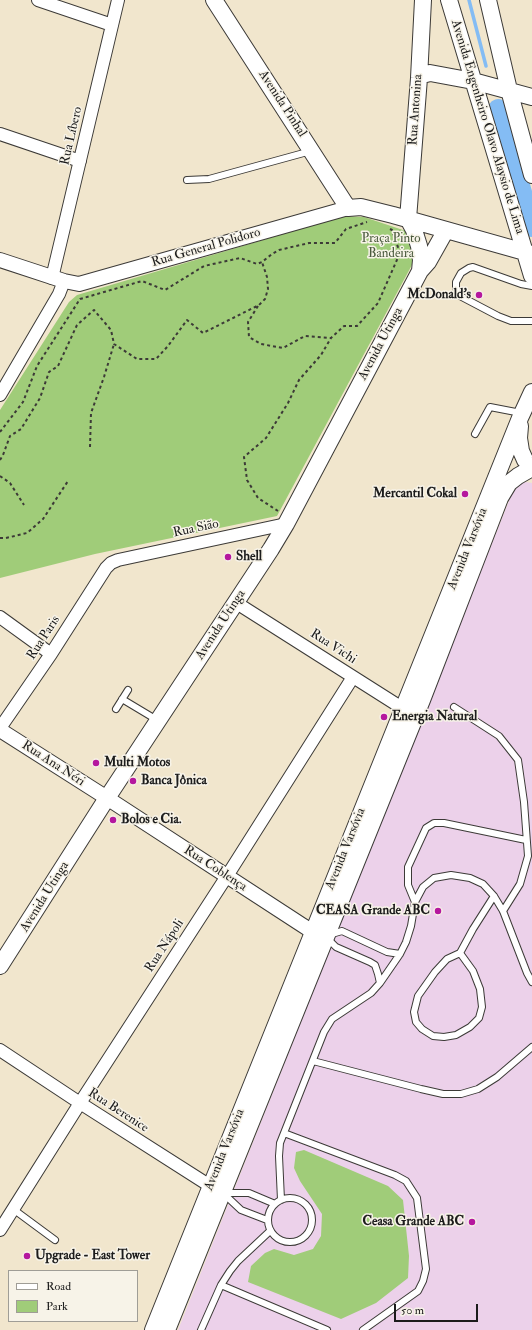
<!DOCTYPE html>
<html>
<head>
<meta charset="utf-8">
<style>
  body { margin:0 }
  #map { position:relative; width:532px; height:1330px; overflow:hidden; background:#f1e6cd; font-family:"IM FELL Double Pica",serif }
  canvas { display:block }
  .legend { position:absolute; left:8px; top:1270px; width:130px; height:52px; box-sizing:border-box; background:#f7f3e8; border:1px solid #9f9d96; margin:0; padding:5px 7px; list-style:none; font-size:12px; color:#1c1c1c }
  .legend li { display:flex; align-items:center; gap:8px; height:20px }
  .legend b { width:20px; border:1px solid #9f9d96 }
  .scale { position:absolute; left:394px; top:1304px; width:84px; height:18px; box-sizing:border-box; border:2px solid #1c1c1c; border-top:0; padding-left:5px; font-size:12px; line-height:14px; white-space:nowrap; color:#1c1c1c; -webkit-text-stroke:3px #f7f3e8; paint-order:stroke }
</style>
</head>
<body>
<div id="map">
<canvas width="532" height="1330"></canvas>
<ul class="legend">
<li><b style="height:5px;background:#fff"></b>Road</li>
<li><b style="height:11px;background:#a0cc79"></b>Park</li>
</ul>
<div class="scale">50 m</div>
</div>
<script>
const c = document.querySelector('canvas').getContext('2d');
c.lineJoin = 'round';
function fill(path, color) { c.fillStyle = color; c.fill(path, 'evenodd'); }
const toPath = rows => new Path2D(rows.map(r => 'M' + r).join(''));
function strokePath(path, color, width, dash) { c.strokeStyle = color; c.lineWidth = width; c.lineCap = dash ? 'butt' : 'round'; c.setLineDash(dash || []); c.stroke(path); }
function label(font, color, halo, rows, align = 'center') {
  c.font = font + ' "IM FELL Double Pica",serif'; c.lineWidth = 3; c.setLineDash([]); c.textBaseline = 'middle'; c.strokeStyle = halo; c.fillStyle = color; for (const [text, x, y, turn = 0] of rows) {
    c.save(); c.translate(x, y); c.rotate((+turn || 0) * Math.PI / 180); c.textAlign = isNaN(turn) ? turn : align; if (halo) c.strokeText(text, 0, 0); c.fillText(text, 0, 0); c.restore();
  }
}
const built = toPath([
  [526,482,532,483,532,1330,178,1330,512,493,520,484]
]);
const green = toPath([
  [344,216,364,217,406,231,414,253,413,263,277,516,95,554,0,578,0,410,69,302,77,295],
  [304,1150,388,1186,403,1200,409,1256,408,1278,376,1303,341,1319,248,1282,251,1266,265,1253,274,1249,294,1255,313,1249,321,1236,322,1214,300,1181,294,1168,296,1152]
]);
const stream = toPath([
  [469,0,486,66]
]);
const river = toPath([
  [498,109,532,227]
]);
const path = toPath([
  [390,229,392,230,400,253,406,251],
  [258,306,248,322,249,337,261,344,283,348,305,336,331,338,344,326,357,326,378,303,400,253],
  [0,432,23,402,37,366,80,299,142,281,165,290,204,266,240,258,257,264,262,262,272,254,279,250,309,243,335,243,346,229,367,222],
  [90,447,91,413,104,377,114,344],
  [0,460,3,455,10,436,21,429,40,398,49,372,58,366,77,325,94,310,111,330,114,344,137,359,156,359,168,346,187,320,203,333,259,305,265,299,268,289,267,277,262,262],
  [0,476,10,483,24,505],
  [278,511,258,498,247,480,244,457,266,438,288,403,299,380,321,355,331,338],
  [0,538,6,538,27,533,43,519,68,481]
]);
const service = toPath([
  [187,180,209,179,311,151],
  [532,286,521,284,473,267,469,268,461,273,456,282,456,288,460,296,498,316,511,321,532,321],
  [475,434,490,407,521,413],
  [122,699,157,720],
  [454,707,499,736,518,760,524,802,528,856,520,884,503,911],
  [116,709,128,690],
  [415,902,408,885,408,867,426,828,434,823,444,823,526,840],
  [460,953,473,971,480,989,482,1007,479,1018,470,1027,456,1035,444,1037,433,1036,422,1029,416,1022,414,1012,418,996,435,972,447,959,460,953,473,929,494,896],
  [380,983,400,954,406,942,411,926,415,902,423,887,434,878,451,875,470,878,483,884,494,896,503,911,527,973,532,982],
  [313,1061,421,1089,443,1094,461,1094,478,1089,497,1077,532,1047],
  [284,1133,395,1175,406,1181,417,1198,426,1269,423,1281,418,1291,363,1330],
  [224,1193,249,1193,275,1204],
  [224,1194,241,1210,267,1220],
  '268 1220a22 22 0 1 1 44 0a22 22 0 1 1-44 0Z',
  [281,1200,279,1156,280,1143,324,1032,332,1019,371,993,380,983,378,974,375,965,370,962,336,947,325,936,342,931,387,952,400,954],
  [13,1209,55,1240],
  [221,1285,327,1330],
  [201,1330,221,1285,230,1271,238,1261,270,1231]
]);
const minor = toPath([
  [38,0,112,25],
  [0,134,80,161],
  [52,278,118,0],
  [0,395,59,294,64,281],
  [235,602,410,713],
  [0,617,51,654],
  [0,728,51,654,106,568,111,563,118,560,286,524],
  [0,1050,80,1103,218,1191],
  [0,1230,80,1103,227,876,353,677]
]);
const tertiary = toPath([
  [0,260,64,281,79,284,348,208],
  [0,730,107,798,302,925,313,932,323,936]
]);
const secondary = toPath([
  [214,0,348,208,361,207,393,215,532,254],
  [449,0,532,276],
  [488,0,509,90,532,175],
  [419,78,422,75,430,73,473,81,532,97],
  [408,219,419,78,423,0],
  [408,219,414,230,419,246,421,260,420,271],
  [520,426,519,438,521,451,525,460,532,466],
  [0,966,107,798,271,549,286,524,420,271,428,262,446,230],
  [153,1330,520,418,532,392],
  [167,1330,422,700,500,498,509,483,518,476,532,468]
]);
const markers = [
  [479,295,4,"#b5179e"],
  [465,494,4,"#b5179e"],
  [228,557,4,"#b5179e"],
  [384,717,4,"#b5179e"],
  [96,763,4,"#b5179e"],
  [133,781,4,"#b5179e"],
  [113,820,4,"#b5179e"],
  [438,911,4,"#b5179e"],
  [472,1222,4,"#b5179e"],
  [27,1256,4,"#b5179e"]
];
const streetNames = [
  ["Avenida Pinhal",282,104,57],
  ["Rua Antonina",416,110,-86],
  ["Avenida Engenheiro Olavo Alaysio de Lima",487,127,73],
  ["Rua Líbero",72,136,-77],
  ["Rua General Polidoro",206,248,-16],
  ["Avenida Utinga",381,344,-62],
  ["Rua Sião",196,529,-12],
  ["Avenida Varsóvia",468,549,-68],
  ["Avenida Utinga",221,625,-57],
  ["Rua Paris",44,638,-57],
  ["Rua Vichi",333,647,33],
  ["Rua Ana Néri",53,764,33],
  ["Avenida Varsóvia",346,849,-68],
  ["Rua Coblença",215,869,33],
  ["Avenida Utinga",45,897,-58],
  ["Rua Nápoli",165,946,-57],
  ["Rua Berenice",118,1111,33],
  ["Avenida Varsóvia",225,1150,-68]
];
const parkNames = [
  ["Praça Pinto",391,239],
  ["Bandeira",391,254]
];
const poiNames = [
  ["McDonald's",471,295,"right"],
  ["Mercantil Cokal",457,494,"right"],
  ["Shell",236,557],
  ["Energia Natural",392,717],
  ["Multi Motos",104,763],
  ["Banca Jônica",141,781],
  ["Bolos e Cia.",121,820],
  ["CEASA Grande ABC",430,911,"right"],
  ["Ceasa Grande ABC",464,1222,"right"],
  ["Upgrade - East Tower",35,1256]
];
fill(built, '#ecd1ea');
fill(green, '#a0cc79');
strokePath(stream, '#84bcf4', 3.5);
strokePath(river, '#84bcf4', 20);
strokePath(service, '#3c3a37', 8);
strokePath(minor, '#3c3a37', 14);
strokePath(tertiary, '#3c3a37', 16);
strokePath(secondary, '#3c3a37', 18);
strokePath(path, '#3c3a37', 2, [3, 3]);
strokePath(service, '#fff', 6);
strokePath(minor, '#fff', 12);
strokePath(tertiary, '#fff', 14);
strokePath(secondary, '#fff', 16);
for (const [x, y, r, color] of markers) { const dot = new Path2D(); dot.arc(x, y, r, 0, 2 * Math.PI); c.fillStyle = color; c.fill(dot); strokePath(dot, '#f7f3e8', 1.5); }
label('13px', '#1c1c1c', '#f7f3e8', streetNames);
label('13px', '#4a5a3d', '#f7f3e8', parkNames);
label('bold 13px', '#1c1c1c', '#f7f3e8', poiNames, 'left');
</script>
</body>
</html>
